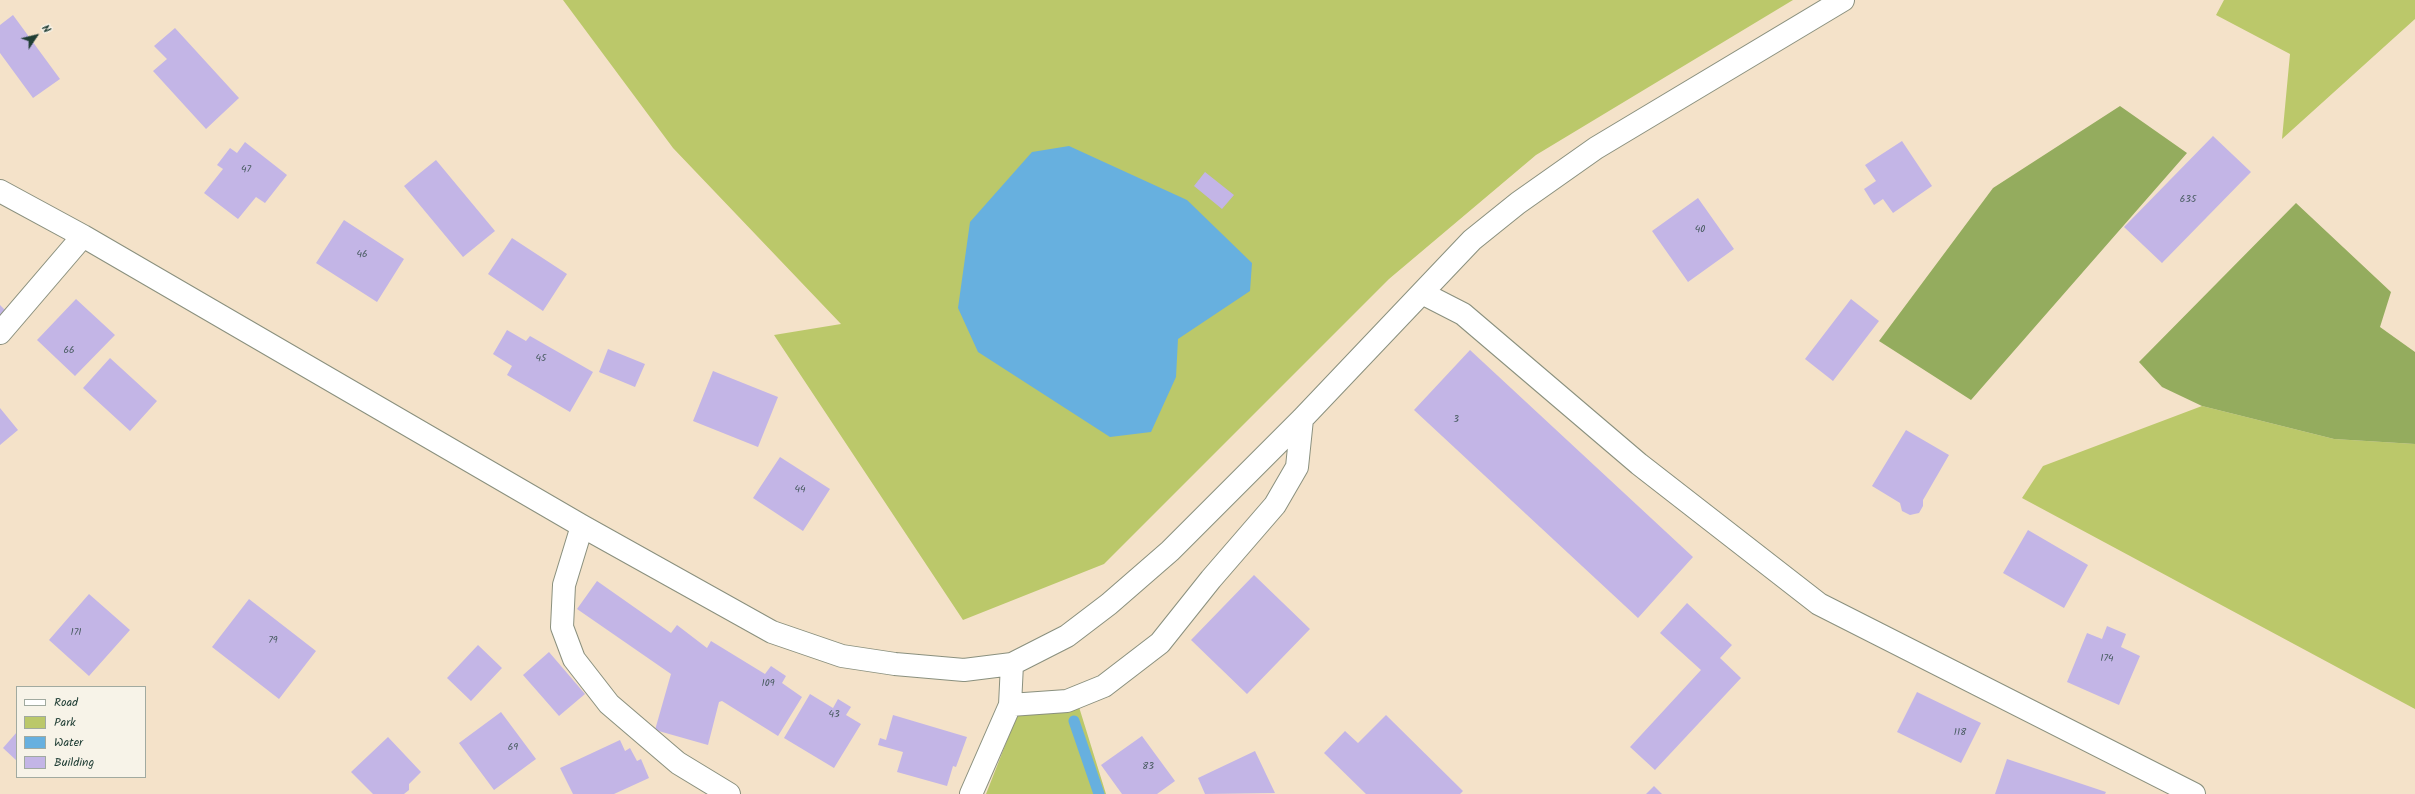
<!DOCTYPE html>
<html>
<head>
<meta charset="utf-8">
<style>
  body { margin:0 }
  #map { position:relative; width:2415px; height:794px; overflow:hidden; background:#f4e2c9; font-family:Kalam,sans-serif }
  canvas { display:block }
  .legend { position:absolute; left:16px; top:686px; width:130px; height:92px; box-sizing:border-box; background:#f7f3e8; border:1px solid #a1aaa0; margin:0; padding:5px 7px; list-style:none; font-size:12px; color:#1f3d34 }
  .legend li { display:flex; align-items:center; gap:8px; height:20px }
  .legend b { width:20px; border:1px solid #a1aaa0 }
  .north { position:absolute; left:16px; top:16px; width:40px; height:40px; -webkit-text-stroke:3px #f7f3e8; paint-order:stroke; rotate:55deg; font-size:11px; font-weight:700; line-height:16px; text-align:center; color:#1f3d34 }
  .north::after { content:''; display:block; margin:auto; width:14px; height:18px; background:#1f3d34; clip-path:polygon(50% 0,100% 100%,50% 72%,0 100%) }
</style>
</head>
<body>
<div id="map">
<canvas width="2415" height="794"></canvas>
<ul class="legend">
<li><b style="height:5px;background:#fff"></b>Road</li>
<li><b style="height:11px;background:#bbc86a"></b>Park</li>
<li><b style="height:11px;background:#67b0df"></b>Water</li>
<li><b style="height:11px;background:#c3b5e6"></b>Building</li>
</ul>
<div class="north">N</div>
</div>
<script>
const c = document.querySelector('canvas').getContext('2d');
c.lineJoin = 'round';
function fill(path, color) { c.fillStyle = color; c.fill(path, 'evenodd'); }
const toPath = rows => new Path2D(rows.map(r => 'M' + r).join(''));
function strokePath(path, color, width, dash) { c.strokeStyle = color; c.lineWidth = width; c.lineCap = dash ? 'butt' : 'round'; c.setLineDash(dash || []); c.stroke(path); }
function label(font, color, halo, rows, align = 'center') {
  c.font = font + ' Kalam,sans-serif'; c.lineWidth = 3; c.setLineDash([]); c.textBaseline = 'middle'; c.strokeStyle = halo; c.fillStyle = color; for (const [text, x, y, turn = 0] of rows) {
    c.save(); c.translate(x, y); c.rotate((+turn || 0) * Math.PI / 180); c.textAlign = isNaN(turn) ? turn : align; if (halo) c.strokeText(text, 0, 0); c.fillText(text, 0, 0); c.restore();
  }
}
const green = toPath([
  [563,0,1793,0,1536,155,1389,279,1104,564,963,620,774,335,841,324,673,148],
  [2224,0,2415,0,2415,19,2282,139,2290,54,2216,15],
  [2202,406,2334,439,2415,444,2415,709,2022,498,2043,466],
  [1079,707,1106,794,986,794,1019,710]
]);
const forest = toPath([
  [2120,106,2187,153,1971,400,1879,341,1993,188],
  [2296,203,2391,292,2380,327,2415,352,2415,444,2334,439,2202,406,2162,387,2139,362]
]);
const water = toPath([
  [1069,146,1187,200,1252,263,1250,291,1178,339,1176,377,1151,432,1110,437,978,352,958,308,970,222,1032,152]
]);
const stream = toPath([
  [1074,721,1099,794]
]);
const building = toPath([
  [13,15,60,79,33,98,0,53,0,25],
  [175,28,239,98,206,129,153,71,167,59,154,46],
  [2213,136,2251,172,2162,263,2124,227],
  [1902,141,1932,186,1893,213,1883,199,1874,205,1864,189,1876,181,1865,165],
  [245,142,287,175,265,203,256,197,238,219,204,193,223,169,217,165,230,148,237,153],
  [436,160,495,231,463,257,404,186],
  [1205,172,1234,195,1222,209,1194,186],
  [1698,198,1734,249,1688,282,1652,231],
  [344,220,404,259,377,302,316,263],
  [512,238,567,274,543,311,488,274],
  [76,299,115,335,75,376,37,340],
  [1851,299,1879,321,1833,381,1805,359],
  [0,305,6,311,0,318],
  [507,330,526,341,530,336,593,372,570,412,507,375,512,366,493,354],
  [608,349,645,364,635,387,599,372],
  [1470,350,1693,557,1638,618,1414,410],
  [110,358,157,401,130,431,83,388],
  [713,371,778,397,758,447,693,421],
  [0,408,18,430,0,445],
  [1906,430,1949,455,1923,500,1923,506,1919,513,1910,515,1902,511,1900,503,1872,486],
  [780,457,830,489,803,531,753,498],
  [2028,530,2088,565,2064,608,2003,573],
  [1254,575,1310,629,1247,694,1191,640],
  [597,581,671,633,677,625,707,648,711,641,765,674,771,666,786,676,782,683,802,697,778,736,722,701,719,702,708,745,655,730,671,674,577,609],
  [89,594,130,630,89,676,49,640],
  [249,599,316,651,279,699,212,647],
  [1687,603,1732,645,1720,658,1741,678,1655,770,1630,747,1701,670,1660,633],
  [2107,626,2126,634,2121,647,2140,656,2119,705,2067,682,2087,633,2102,639],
  [478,645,502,668,471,701,447,678],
  [549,652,585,694,559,716,523,675],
  [1917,692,1981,723,1961,763,1897,732],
  [810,694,833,708,838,699,851,707,846,715,861,724,834,768,784,738],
  [501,712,536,759,494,790,459,743],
  [893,715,967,737,956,767,953,766,947,786,897,772,903,752,878,745,880,738,886,740],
  [1386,715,1463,791,1460,794,1366,794,1324,753,1345,731,1358,743],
  [17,732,17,761,3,748],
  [1142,736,1175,781,1157,794,1122,794,1101,765],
  [388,737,421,772,409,784,409,790,404,794,373,794,351,772],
  [620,740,625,751,630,748,637,761,641,759,649,778,614,794,573,794,560,768],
  [1255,751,1275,793,1205,794,1198,778],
  [2007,759,2106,792,2105,794,1995,794],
  [1654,786,1662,794,1646,794]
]);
const minor = toPath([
  [0,191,83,236,582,526,772,632,842,656,895,664,964,670,1012,664,1067,636,1109,604,1170,551,1302,419,1472,240,1518,203,1596,148,1843,0],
  [1422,293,1463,314,1639,464,1819,604,2194,794],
  [0,333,83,236],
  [582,526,564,585,562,627,574,659,609,704,678,763,729,794],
  [1010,705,1067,701,1104,686,1160,643,1211,579,1275,505,1297,467,1302,419],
  [971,794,1010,705,1012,664]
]);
const numberNames = [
  ["47",246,170],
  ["635",2188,200],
  ["40",1700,230],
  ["46",362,255],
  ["66",69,351],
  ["45",541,359],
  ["3",1456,420],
  ["44",800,490],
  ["171",76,633],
  ["79",273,641],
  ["174",2107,659],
  ["109",768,684],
  ["43",834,715],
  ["118",1960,733],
  ["69",513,748],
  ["83",1148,767]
];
fill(green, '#bbc86a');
fill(forest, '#94ac5e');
fill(water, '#67b0df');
strokePath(stream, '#67b0df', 11);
fill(building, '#c3b5e6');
strokePath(minor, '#8a907e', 24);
strokePath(minor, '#fff', 22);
label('10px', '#485b60', null, numberNames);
</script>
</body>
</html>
